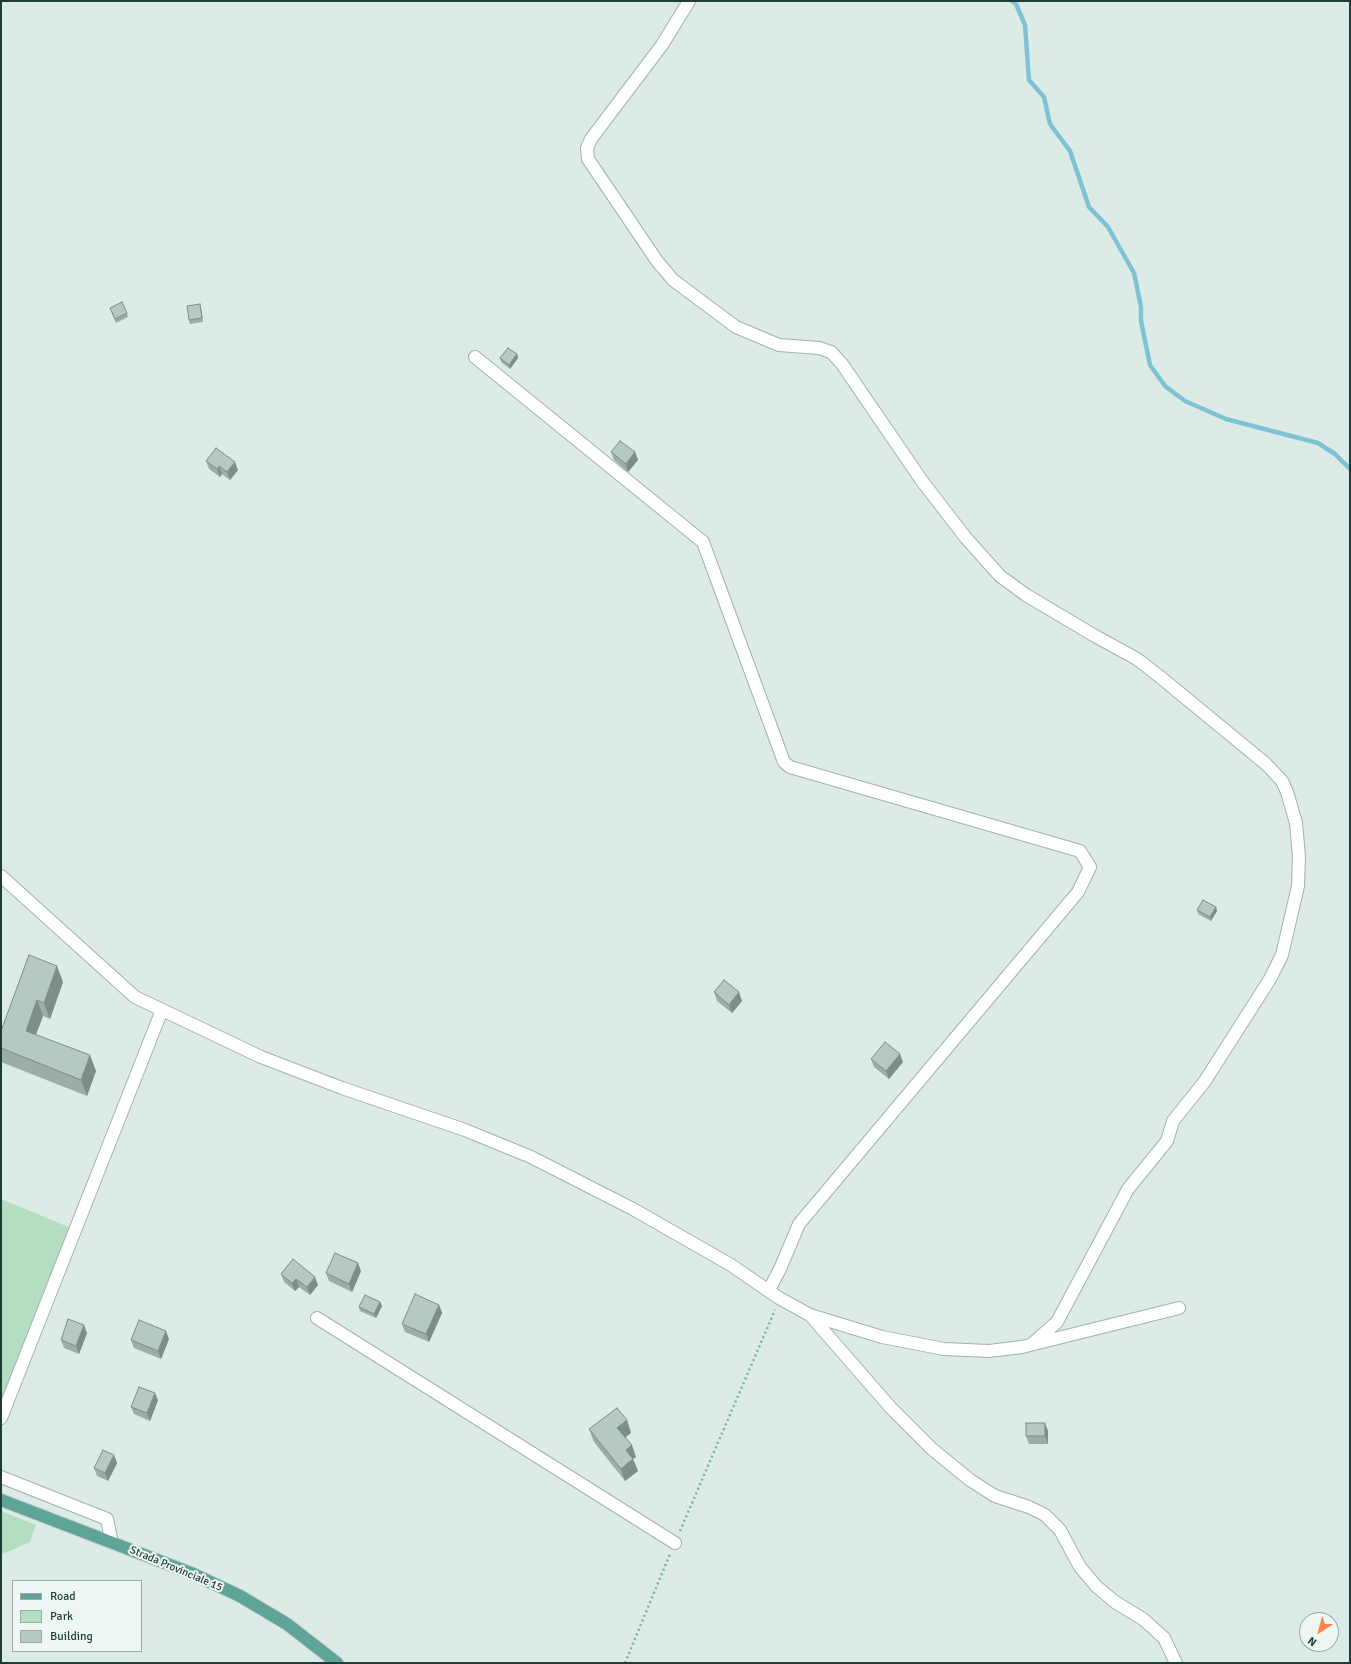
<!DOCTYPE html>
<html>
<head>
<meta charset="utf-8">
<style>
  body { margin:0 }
  #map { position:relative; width:1351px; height:1664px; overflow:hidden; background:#ddebe6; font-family:Signika,sans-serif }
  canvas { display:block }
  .frame { position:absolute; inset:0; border:2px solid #1e3b36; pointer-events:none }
  .legend { position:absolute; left:12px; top:1580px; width:130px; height:72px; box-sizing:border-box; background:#eef7f3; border:1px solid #9baca7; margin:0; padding:5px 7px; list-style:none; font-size:12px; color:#1e3b36 }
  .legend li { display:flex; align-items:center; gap:8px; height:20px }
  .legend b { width:20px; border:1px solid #9baca7 }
  .north { position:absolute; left:1299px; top:1612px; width:40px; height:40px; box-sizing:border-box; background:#eef7f3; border:1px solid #9baca7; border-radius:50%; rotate:216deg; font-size:11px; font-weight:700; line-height:16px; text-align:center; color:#1e3b36 }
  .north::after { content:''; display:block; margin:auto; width:14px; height:18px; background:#fd8349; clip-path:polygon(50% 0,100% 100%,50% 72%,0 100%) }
</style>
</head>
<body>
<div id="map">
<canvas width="1351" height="1664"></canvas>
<div class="frame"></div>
<ul class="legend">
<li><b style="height:5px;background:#5ea497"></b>Road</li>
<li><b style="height:11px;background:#b4dec2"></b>Park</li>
<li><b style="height:11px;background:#b6c8c2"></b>Building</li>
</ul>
<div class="north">N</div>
</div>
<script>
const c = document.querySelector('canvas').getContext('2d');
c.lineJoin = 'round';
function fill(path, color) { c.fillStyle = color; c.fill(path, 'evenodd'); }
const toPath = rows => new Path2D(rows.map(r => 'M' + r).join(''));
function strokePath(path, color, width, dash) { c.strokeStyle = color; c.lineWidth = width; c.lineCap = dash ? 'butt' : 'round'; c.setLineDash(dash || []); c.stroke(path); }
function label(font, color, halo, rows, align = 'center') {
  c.font = font + ' Signika,sans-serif'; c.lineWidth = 4; c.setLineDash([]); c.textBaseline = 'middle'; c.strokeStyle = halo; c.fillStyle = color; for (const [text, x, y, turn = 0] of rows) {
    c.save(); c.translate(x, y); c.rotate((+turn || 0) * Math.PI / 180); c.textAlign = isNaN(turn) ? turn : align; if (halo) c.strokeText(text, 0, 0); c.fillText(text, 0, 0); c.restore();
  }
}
const green = toPath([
  [1,1199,71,1228,1,1406],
  [1,1511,36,1525,30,1542,1,1555]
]);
const stream = toPath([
  [1012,1,1016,4,1025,25,1029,80,1044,97,1050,124,1070,151,1089,207,1108,227,1134,273,1141,307,1141,321,1150,365,1165,386,1185,401,1226,419,1318,443,1335,454,1350,469]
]);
const path = toPath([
  [680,1531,775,1310],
  [625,1663,670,1554]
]);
const minor = toPath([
  [689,1,662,45,591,139,587,148,588,159,657,261,673,280,736,327,779,345,819,348,831,352,842,364,922,481,966,538,1000,576,1026,595,1095,636,1137,659,1159,676,1266,764,1282,781,1287,792,1296,823,1299,856,1298,886,1282,955,1270,979,1205,1081,1173,1121,1167,1141,1128,1189,1057,1322,1032,1344],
  [475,357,703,542,784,762,790,767,1080,851,1090,867,1078,892,799,1224,780,1269,769,1290],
  [1,876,135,997,261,1057,342,1088,465,1130,531,1157,633,1209,731,1265,779,1298,810,1315,882,1337,944,1349,989,1351,1022,1347,1179,1308],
  [810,1315,891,1408,932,1449,970,1480,995,1496,1029,1507,1045,1515,1060,1530,1080,1567,1096,1586,1115,1602,1143,1619,1164,1638,1176,1663],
  [317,1318,675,1543],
  [1,1418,162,1010],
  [1,1477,107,1519,112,1543]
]);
const major = toPath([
  [1,1500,191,1573,240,1596,287,1624,337,1663]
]);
const wall = toPath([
  [110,308,127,313,128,317,116,323],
  [201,308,203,322,190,324,189,320],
  [517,354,518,358,510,369,501,362,500,358],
  [611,452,635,452,638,460,628,472,614,460],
  [206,461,238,470,230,480,222,474,220,477,209,469],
  [1216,907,1217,911,1211,921,1198,914,1197,910],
  [29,955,63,982,50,1019,43,1016,36,1035,96,1071,87,1096,1,1062,1,1031],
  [714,992,742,1001,732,1013,717,1001],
  [871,1059,903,1062,889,1079,874,1067],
  [361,1271,352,1292,329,1281,326,1273],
  [281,1274,318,1285,310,1295,299,1287,295,1291,284,1282],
  [380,1302,382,1306,376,1318,360,1311,359,1307],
  [439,1305,442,1313,429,1342,405,1332,402,1324],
  [87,1333,79,1354,64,1348,61,1340],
  [169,1339,161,1359,134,1348,131,1340],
  [158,1400,150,1421,134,1414,131,1407],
  [627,1420,631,1433,625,1437,636,1457,633,1459,638,1471,625,1481,594,1442,589,1429],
  [1048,1431,1048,1444,1029,1444,1026,1436],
  [114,1455,117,1463,108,1481,97,1476,94,1468]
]);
const shadedWall = toPath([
  [200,304,201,308,203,322,202,318],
  [517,354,518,358,510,369,509,365],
  [635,452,638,460,628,472,626,464],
  [235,462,238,470,230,480,227,472],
  [219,466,222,474,220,477,217,469],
  [1216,907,1217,911,1211,921,1210,917],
  [57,966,63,982,50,1019,44,1003],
  [739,992,742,1001,732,1013,729,1005],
  [37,1000,43,1016,31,1047,26,1031],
  [900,1054,903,1062,889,1079,886,1071],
  [90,1055,96,1071,87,1096,81,1080],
  [358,1263,361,1271,352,1292,349,1284],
  [315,1277,318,1285,310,1295,307,1287],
  [296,1279,299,1287,295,1291,292,1283],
  [380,1302,382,1306,376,1318,374,1314],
  [439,1305,442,1313,429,1342,426,1334],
  [84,1325,87,1333,79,1354,76,1346],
  [166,1331,169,1339,161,1359,158,1351],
  [155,1393,158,1400,150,1421,147,1413],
  [627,1420,631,1433,622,1440,617,1428],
  [1045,1423,1048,1431,1048,1444,1045,1436],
  [632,1445,636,1457,633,1459,638,1471,625,1481,621,1469,626,1450],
  [114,1455,117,1463,108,1481,105,1473]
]);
const building = toPath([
  [122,302,127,313,115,319,110,308,122,302],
  [200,304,202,318,189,320,187,306,200,304],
  [508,348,517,354,509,365,500,358,508,348],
  [620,441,635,452,626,464,611,452,620,441],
  [216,448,235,462,227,472,219,466,217,469,206,461,216,448],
  [1203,900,1216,907,1210,917,1197,910,1203,900],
  [29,955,57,966,44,1003,37,1000,26,1031,90,1055,81,1080,1,1048,1,1031,29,955],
  [724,980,739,992,729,1005,714,992,724,980],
  [885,1042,900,1054,886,1071,871,1059,885,1042],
  [335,1253,358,1263,349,1284,326,1273,335,1253],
  [293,1259,315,1277,307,1287,296,1279,292,1283,281,1274,293,1259],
  [415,1294,439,1305,426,1334,402,1324,415,1294],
  [365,1295,380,1302,374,1314,359,1307,365,1295],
  [68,1319,84,1325,76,1346,61,1340,68,1319],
  [139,1320,166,1331,158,1351,131,1340,139,1320],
  [139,1387,155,1393,147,1413,131,1407,139,1387],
  [617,1408,627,1420,617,1428,632,1445,626,1450,633,1459,621,1469,589,1429,617,1408],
  [1026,1423,1045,1423,1045,1436,1026,1436,1026,1423],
  [103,1450,114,1455,105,1473,94,1468,103,1450]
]);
const streetNames = [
  ["Strada Provinciale 15",176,1569,23]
];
fill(green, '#b4dec2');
strokePath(stream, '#80c2d5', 4.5);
strokePath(minor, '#a0b3ae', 14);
strokePath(major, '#c0c8c7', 14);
strokePath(path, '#7bb1a4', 2.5, [2, 3]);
strokePath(minor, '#fff', 12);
strokePath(major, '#5ea497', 12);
fill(wall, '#9daca7');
fill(shadedWall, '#7f8c88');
fill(building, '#b6c8c2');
strokePath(building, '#7f8c88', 1);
label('11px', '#1e3b36', '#eef7f3', streetNames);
</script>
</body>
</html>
